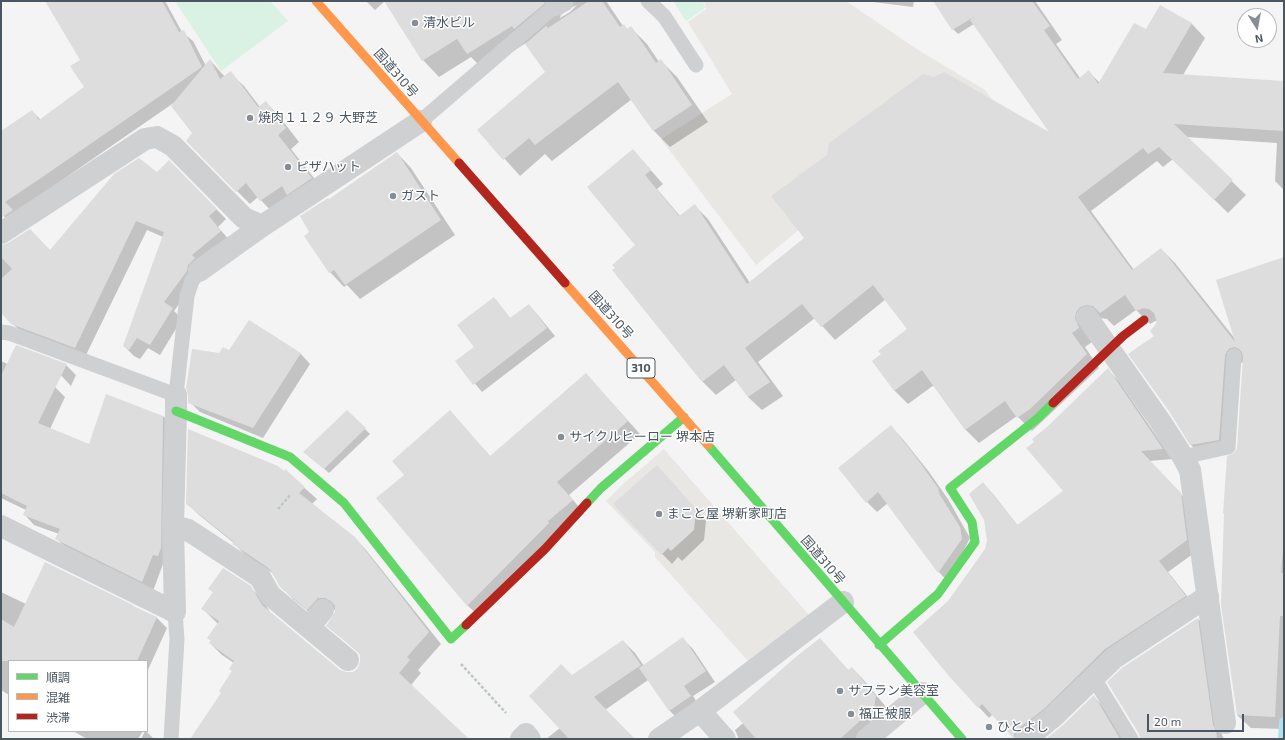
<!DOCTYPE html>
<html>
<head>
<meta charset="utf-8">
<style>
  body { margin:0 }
  #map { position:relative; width:1285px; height:740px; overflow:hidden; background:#f4f4f4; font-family:"Exo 2","Noto Sans JP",sans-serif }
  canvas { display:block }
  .frame { position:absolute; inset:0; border:2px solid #4a5661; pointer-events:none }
  .legend { position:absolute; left:8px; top:660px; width:140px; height:72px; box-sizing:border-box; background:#fff; border:1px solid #b7bbc0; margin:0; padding:5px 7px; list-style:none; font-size:12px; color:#4a5661 }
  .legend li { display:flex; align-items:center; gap:8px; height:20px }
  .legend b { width:20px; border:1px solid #b7bbc0 }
  .north { position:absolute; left:1237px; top:8px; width:40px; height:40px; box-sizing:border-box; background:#fff; border:1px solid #b7bbc0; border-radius:50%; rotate:169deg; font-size:11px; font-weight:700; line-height:16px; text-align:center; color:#4a5661 }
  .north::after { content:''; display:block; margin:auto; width:14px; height:18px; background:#868d94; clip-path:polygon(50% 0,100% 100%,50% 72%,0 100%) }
  .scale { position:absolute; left:1147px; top:714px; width:97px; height:18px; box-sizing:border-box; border:2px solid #4a5661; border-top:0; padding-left:5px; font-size:12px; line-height:14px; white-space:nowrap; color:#4a5661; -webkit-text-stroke:3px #fff; paint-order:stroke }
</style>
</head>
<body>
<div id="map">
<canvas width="1285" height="740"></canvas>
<div class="frame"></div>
<ul class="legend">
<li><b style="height:5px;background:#63d668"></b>順調</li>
<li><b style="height:5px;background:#ff974d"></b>混雑</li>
<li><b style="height:5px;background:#b3261e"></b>渋滞</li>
</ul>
<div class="north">N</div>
<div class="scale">20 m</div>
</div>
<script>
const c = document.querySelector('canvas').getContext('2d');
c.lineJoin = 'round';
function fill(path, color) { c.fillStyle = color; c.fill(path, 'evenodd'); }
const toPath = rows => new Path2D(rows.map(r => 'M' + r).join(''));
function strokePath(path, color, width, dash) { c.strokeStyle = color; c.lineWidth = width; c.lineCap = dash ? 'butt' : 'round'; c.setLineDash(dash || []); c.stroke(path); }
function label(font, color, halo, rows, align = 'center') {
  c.font = font + ' "Exo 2","Noto Sans JP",sans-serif'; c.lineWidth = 3; c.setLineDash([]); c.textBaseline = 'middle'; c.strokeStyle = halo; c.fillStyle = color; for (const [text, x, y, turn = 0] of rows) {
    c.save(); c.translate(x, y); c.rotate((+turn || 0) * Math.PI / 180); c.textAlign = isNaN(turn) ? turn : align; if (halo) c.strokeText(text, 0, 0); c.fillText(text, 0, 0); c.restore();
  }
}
const commercial = toPath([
  [704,1,846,1,915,48,985,90,1032,154,839,197,756,265,661,139,732,94,688,22,706,9],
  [664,449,809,615,748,661,655,557,655,552,606,501,622,485]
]);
const green = toPath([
  [175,1,270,1,288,21,221,71],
  [673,1,703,1,705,8,686,21]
]);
const shadow = toPath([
  [53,1,165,1,182,32,193,41,206,66,210,60,225,77,230,73,244,86,260,107,266,102,279,116,299,142,291,149,325,192,274,214,258,197,250,204,187,141,194,133,175,102,32,201,11,223,1,213,1,132,32,111,41,120,85,87,81,60],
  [366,1,606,1,623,26,628,30,631,28,647,44,659,62,661,61,677,77,708,122,670,147,654,131,632,99,552,161,545,154,520,176,479,130,546,72,526,43,484,70,471,57,439,77,423,60,385,1,375,10],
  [577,5,570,12,560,18,561,15,566,10],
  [865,1,914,1,913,7],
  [934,1,966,1,975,18,998,1,1035,1,1062,40,1056,44,1080,78,1089,72,1100,83,1146,31,1161,6,1192,24,1205,38,1183,75,1284,82,1284,190,1275,181,1277,143,1186,137,1246,195,1228,213,1173,159,1163,167,1157,161,1091,211,1134,270,1161,249,1175,263,1236,340,1284,258,1284,729,1251,728,1237,715,1225,514,1224,513,1228,457,1237,453,1238,448,1244,361,1240,364,1238,369,1233,453,1205,458,1191,445,1171,414,1155,336,1157,320,1150,324,1136,310,1114,326,1107,319,1100,318,1092,342,1085,347,1099,368,1032,431,1017,416,979,443,965,429,934,385,908,404,894,390,909,329,886,299,835,340,815,318,758,362,783,396,762,410,748,397,736,380,716,395,703,382,614,270,637,245,633,150,663,184,657,189,680,216,694,205,708,219,750,283,1053,135,974,24,958,34,953,29],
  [397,153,411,168,455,235,360,299,347,285,344,287,330,272,310,232],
  [169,161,226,219,218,227,231,242,196,281,174,311,182,319,160,355,148,348,140,359,134,356,124,346,163,237,147,230,85,357,23,334,1,312,1,246,51,252,158,174],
  [494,298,511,319,528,305,536,313,555,336,482,392,456,361,475,347],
  [249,321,301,354,310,364,263,438,200,412,190,402,229,352],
  [43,356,66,365,76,375,71,386],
  [1,361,55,387,65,397,50,429,89,445,163,416,173,427,163,564,153,591,67,549,57,539,59,534,34,525,24,514,26,510,1,498],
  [1108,370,1118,380,1172,459,1149,461,1191,505,1197,551,1168,572,1195,606,1016,739,993,714,989,718,949,675,949,602,986,549,988,540,983,483,993,494,1018,526,1065,492,1035,442,1047,428],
  [586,374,640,434,569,495,584,513,480,617,467,605,405,475,450,412,491,457],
  [347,411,370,434,329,473,310,457],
  [891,427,901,437,929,472,948,499,970,538,948,582,939,572,888,503,877,512,867,502],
  [285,471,317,499,312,504,354,537,366,550,441,644,418,670,421,673,411,685,468,739,192,739,222,693,233,672,234,663,222,655,210,643,218,624,203,609,214,593,210,589,250,587,262,599,271,614,339,670,346,673,353,673,359,668,361,662,360,654,328,626,336,613,336,610,330,610,320,621,293,599,281,586,274,574,245,555,234,543,199,515,187,503],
  [667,477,706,521,704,540,682,561,678,557,672,564,614,504],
  [1,592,26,604,135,609,157,618,167,628,147,672,147,661,9,661,9,695,1,690],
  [1198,619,1207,628,1222,735,1224,739,1141,739],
  [683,639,693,649,715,682,693,696,700,707,680,721,670,711,648,680,605,710,634,739,546,739,560,728,572,676,623,641,635,653,644,666],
  [830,650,849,671,852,668,862,678,886,707,883,728,870,739,738,739,738,737,735,730],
  [1094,697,1103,706,1123,739,1047,739,1062,727],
  [73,731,146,731,154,739,141,739,145,731,143,731,138,739,87,739]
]);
const stream = toPath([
  [1283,739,1284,722]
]);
const building = toPath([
  [45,1,162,1,179,32,184,30,202,67,38,180,5,202,13,210,1,218,1,131,32,110,39,120,84,87,70,66,80,60],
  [384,1,545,1,544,4,514,29,512,26,467,54,457,39,422,61],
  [589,1,602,1,620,27,624,24,627,29,631,26,656,63,661,59,692,105,653,131,618,82,535,145,529,138,503,160,477,130,545,72,525,44,546,26,548,28],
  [933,1,1032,1,1050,26,1044,30,1078,79,1089,70,1098,84,1134,23,1146,29,1160,5,1192,23,1163,73,1284,81,1284,131,1174,124,1233,180,1214,200,1159,147,1148,154,1143,148,1078,197,1132,270,1161,248,1235,342,1216,280,1284,257,1284,539,1281,573,1284,573,1284,616,1280,616,1275,717,1237,715,1221,605,1224,513,1223,514,1227,456,1234,453,1237,448,1243,357,1242,352,1239,349,1235,347,1230,348,1227,351,1225,355,1219,440,1190,445,1171,414,1128,354,1154,336,1150,331,1156,324,1156,319,1154,313,1149,309,1143,308,1136,311,1125,295,1100,313,1093,306,1086,305,1080,307,1076,312,1075,318,1079,328,1072,333,1087,354,1030,409,1017,418,1005,401,965,430,922,370,894,391,872,361,881,354,878,351,907,329,873,285,821,327,802,304,745,348,770,382,748,397,724,365,702,382,612,270,615,268,612,265,635,245,587,187,633,149,651,170,645,175,679,216,695,204,747,284,804,238,771,196,827,155,829,143,923,74,934,77,944,72,1049,132,970,20,977,15,952,30],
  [210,59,220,79,231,71,258,107,266,101,286,128,278,135,312,178,287,195,282,186,260,201,246,183,236,192,186,141,192,133,171,106],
  [397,152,441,220,345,285,334,270,329,273,304,236,309,232,300,216,328,198,329,199],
  [139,158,157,172,169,160,217,209,209,216,221,231,192,255,195,258,188,265,187,271,164,302,173,308,150,345,137,338,129,350,123,346,164,232,136,221,75,348,11,324,1,313,1,279,12,269,1,257,1,245,8,243,30,229,50,250,114,174],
  [494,297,510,318,529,304,547,328,473,385,455,361,474,347,457,325],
  [249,320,301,353,253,428,188,403,188,395,186,388,192,349,219,353,223,347,229,350],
  [16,345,67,364,38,423,89,444,106,394,163,416,161,548,158,556,153,555,142,582,55,539,60,529,23,515,27,506,1,493,1,376],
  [1108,368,1163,449,1141,451,1181,493,1187,540,1159,561,1186,596,1105,649,1045,708,1018,729,1014,734,1014,739,982,704,978,708,948,675,913,632,948,601,985,549,987,540,984,520,969,494,983,482,1017,525,1063,491,1026,448,1034,442,1032,439,1047,427],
  [586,373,628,421,557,482,573,500,548,521,549,523,467,606,376,498,404,475,392,461,450,410,490,456],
  [347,410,366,428,324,469,303,452],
  [891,425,919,461,938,488,940,495,960,527,962,539,938,573,878,492,866,503,838,468],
  [188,429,278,466,284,471,285,469,305,487,299,493,355,537,429,632,407,657,410,660,399,673,469,739,190,739,221,693,219,691,232,671,229,669,234,661,209,643,211,641,207,638,219,621,201,609,213,592,208,589,223,568,251,586,262,605,340,670,346,672,353,672,358,668,360,662,360,655,356,650,326,626,335,612,335,606,331,601,325,598,318,598,307,610,280,587,271,571,267,567,234,545,232,544,234,542,186,504],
  [657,465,696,509,694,530,671,551,668,548,661,555,613,504],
  [45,562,133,605,133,606,157,617,137,661,1,661,1,619,14,627],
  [1198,618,1213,725,1216,731,1217,739,1140,739,1139,734,1107,682,1122,668],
  [683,637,706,671,684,686,691,696,669,711,639,668],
  [820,638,848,670,852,667,876,696,874,708,840,739,756,739,733,712,797,656],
  [623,640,641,665,594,697,635,739,569,739,529,696,561,664,572,675],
  [1094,695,1120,739,1046,739,1062,726]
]);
const path = toPath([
  [278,509,291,494],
  [461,664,506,713]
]);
const lane = toPath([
  [648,1,664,16,696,65],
  [421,121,556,5],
  [1,332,9,333,176,395,187,296,192,281,199,271],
  [1183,457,1228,447,1234,356],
  [1093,677,1131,739],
  [171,739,177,639,175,612]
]);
const street = toPath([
  [556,5,563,1],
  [1,233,145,139,157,137,173,146,244,218,262,226],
  [199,271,262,226,421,121],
  [1087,317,1160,421,1183,457,1190,470,1225,723],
  [1,526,175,612,173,526,176,411,176,395],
  [173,526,188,530,260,577,270,595,348,660],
  [309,627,323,610],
  [700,711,725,739],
  [521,739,526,734,530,739],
  [659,739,700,711,843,602],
  [867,739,922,693],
  [1026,739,1053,717,1114,658,1208,596]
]);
const fast = toPath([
  [176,411,290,457,344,503,451,639,466,625],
  [708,445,962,739],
  [587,503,601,488,684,417],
  [879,645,938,594,975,542,972,522,950,488,1038,418,1053,403]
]);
const slow = toPath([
  [316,1,459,163],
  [565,283,708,445]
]);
const jam = toPath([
  [459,163,565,283],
  [1053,403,1123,336,1144,320],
  [466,625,545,549,587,503]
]);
const markers = [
  [415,23,4,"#868d94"],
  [250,118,4,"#868d94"],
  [288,167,4,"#868d94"],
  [393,196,4,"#868d94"],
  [561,437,4,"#868d94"],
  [659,514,4,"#868d94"],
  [840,691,4,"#868d94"],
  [851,714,4,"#868d94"],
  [989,727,4,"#868d94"]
];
const shields = [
  [641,368,28]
];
const shieldNames = [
  ["310",641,368]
];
const poiNames = [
  ["清水ビル",423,23],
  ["焼肉１１２９ 大野芝",258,118],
  ["ピザハット",296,167],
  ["ガスト",401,196],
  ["サイクルヒーロー 堺本店",569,437],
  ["まこと屋 堺新家町店",667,514],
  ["サフラン美容室",848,691],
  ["福正被服",859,714],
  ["ひとよし",997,727]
];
const streetNames = [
  ["国道310号",396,73,49],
  ["国道310号",611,315,48],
  ["国道310号",823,560,49]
];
fill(commercial, '#e8e7e3');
fill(green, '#d9f2e3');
fill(shadow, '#0003');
strokePath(stream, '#aee2f0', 10);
fill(building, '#ddddde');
strokePath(path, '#bcc7c4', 2.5, [3, 2]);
strokePath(lane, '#ced0d2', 15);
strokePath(street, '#ced0d2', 22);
strokePath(fast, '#63d668', 9);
strokePath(slow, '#ff974d', 9);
strokePath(jam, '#b3261e', 9);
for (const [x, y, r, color] of markers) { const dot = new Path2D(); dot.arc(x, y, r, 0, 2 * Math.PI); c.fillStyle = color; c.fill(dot); strokePath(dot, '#fff', 1.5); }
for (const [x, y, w] of shields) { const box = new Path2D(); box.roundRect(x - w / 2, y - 10, w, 20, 3); c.fillStyle = '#fff'; c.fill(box); strokePath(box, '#4a5661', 1); }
label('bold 12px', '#4a5661', null, shieldNames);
label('13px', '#4a5661', '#fff', poiNames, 'left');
label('13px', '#4a5661', '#fff', streetNames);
</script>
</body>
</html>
